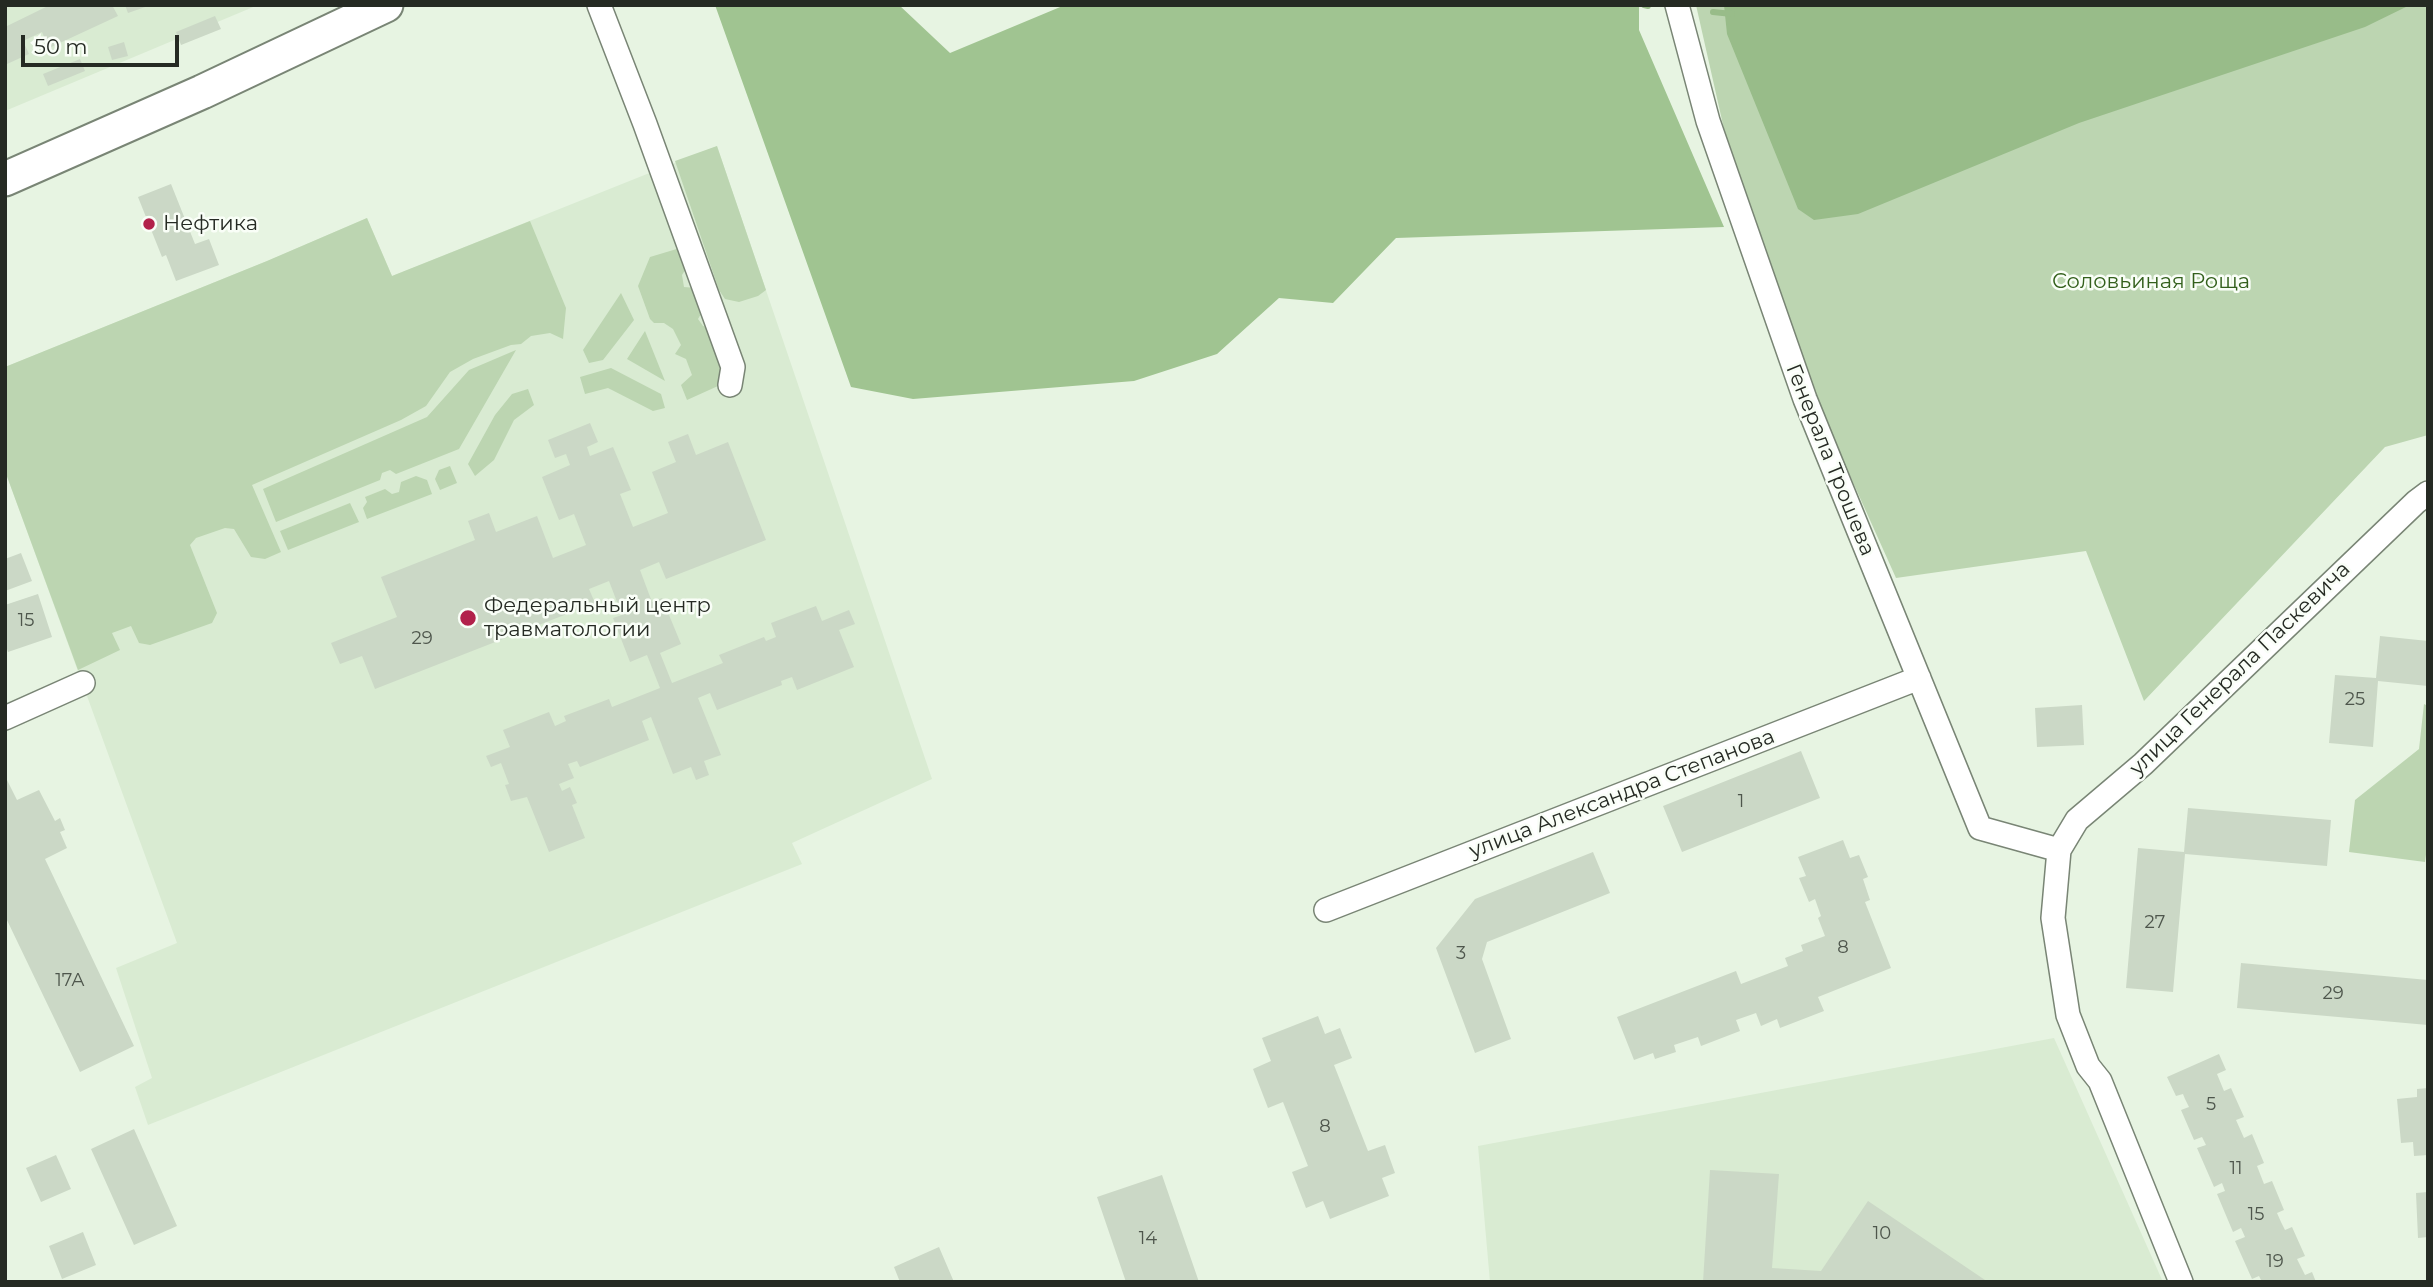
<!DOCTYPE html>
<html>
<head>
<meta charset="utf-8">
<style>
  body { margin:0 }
  #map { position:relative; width:2433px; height:1287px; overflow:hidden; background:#e7f4e2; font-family:Montserrat,sans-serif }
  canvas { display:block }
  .frame { position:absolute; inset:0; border:7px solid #252a23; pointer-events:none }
  .scale { position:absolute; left:21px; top:35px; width:158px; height:32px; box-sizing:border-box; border:4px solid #252a23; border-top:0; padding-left:9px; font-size:21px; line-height:24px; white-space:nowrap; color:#252a23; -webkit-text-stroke:5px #f9fef7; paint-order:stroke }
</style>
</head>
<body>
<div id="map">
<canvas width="2433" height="1287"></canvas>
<div class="frame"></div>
<div class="scale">50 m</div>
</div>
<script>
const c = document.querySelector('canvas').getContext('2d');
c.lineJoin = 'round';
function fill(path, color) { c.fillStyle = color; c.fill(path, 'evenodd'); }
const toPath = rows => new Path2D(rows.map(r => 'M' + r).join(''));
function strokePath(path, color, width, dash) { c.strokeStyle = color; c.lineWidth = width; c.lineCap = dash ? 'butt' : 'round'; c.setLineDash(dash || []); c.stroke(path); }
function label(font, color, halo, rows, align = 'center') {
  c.font = font + ' Montserrat,sans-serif'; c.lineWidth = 5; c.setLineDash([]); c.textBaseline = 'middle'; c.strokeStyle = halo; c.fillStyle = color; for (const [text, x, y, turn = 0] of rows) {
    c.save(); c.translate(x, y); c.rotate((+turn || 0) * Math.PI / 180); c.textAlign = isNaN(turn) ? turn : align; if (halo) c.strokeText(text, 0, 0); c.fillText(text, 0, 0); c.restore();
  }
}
const built = toPath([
  [5,5,258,5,5,111],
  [717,146,932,779,792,843,802,864,148,1125,135,1087,152,1078,116,968,177,943,5,471,5,367,267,261,367,218,392,276],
  [2054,1038,2163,1282,1490,1282,1478,1146]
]);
const green = toPath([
  [1696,5,2428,5,2428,435,2385,447,2144,701,2086,551,1896,578,1754,262],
  [717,146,766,290,758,296,739,302,725,299,719,290,675,161],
  [367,218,392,276,530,221,566,308,563,339,550,333,531,336,521,344,511,345,473,359,450,372,426,406,401,420,252,485,281,552,265,559,251,557,234,529,225,528,196,538,190,545,217,613,212,623,150,645,139,643,131,626,112,633,120,650,78,670,5,471,5,367,267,261],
  [680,248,687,267,682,275,684,287,696,288,702,312,698,319,703,326,712,329,726,371,718,386,687,400,681,385,692,375,686,359,675,354,681,345,673,329,664,323,654,323,650,319,638,286,650,257],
  [621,293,634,320,603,360,589,363,583,350],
  [645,331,665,381,627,359],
  [516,350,459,449,396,474,390,470,382,473,380,480,276,522,263,489,427,417,469,370],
  [611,368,661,394,665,408,653,411,608,388,585,394,580,377],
  [528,389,534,405,514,420,494,460,475,476,468,464,495,415,512,394],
  [450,466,457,483,440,490,435,479,439,470],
  [416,476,427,480,432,494,367,519,363,508,367,502,365,497,385,489,392,494,399,492,401,482],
  [350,503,359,522,288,550,280,531],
  [2424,704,2428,706,2428,840,2425,862,2349,852,2355,800,2419,749]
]);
const forest = toPath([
  [715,5,899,5,950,53,1065,5,1639,5,1639,30,1724,227,1396,238,1333,303,1279,298,1217,354,1134,381,913,399,851,387]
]);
const water = toPath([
  [1724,5,2410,5,2365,27,2079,123,1858,214,1814,220,1798,209,1727,34]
]);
const stream = toPath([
  [1644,5,1648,6],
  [1713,12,1732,14]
]);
const building = toPath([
  [50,5,112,5,118,16,49,48,42,32,23,41,29,54,7,64,5,27],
  [125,5,148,5,148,6,128,13],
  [215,16,221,29,181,45,176,32],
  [124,42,128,56,112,60,108,47],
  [80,59,85,71,48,86,43,74],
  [171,184,195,244,209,239,219,265,176,281,166,255,162,257,138,197],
  [590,423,598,442,587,447,590,456,613,447,631,490,620,494,633,527,668,513,652,472,676,462,668,442,688,434,696,455,728,442,766,540,666,579,659,562,640,570,652,602,662,598,681,644,660,653,672,683,723,663,719,655,764,637,766,641,776,637,771,623,816,606,822,621,849,610,855,624,839,630,854,667,797,690,792,677,781,681,782,685,717,710,710,693,698,698,721,755,704,761,709,775,696,780,691,767,673,774,651,717,642,721,649,740,580,767,577,761,568,764,574,778,559,784,562,791,570,787,577,803,572,805,585,838,549,852,527,797,511,801,505,785,509,784,501,763,491,767,486,756,510,747,503,730,549,712,555,726,566,721,564,716,609,699,612,707,660,688,647,655,630,662,613,618,622,615,609,581,589,589,595,603,375,689,362,656,340,664,331,643,397,617,381,577,475,540,468,521,489,513,496,532,537,516,553,558,586,545,574,514,559,520,542,477,570,465,566,454,555,458,548,440],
  [21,553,32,581,5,591,5,559],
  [38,594,52,637,8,652,5,643,5,605],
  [2380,636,2428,641,2428,686,2378,681,2373,747,2329,743,2335,675,2376,678],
  [2082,705,2084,745,2037,747,2035,708],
  [1801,751,1820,798,1682,852,1663,806],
  [5,776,17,800,39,790,55,821,60,818,65,830,60,832,67,848,45,859,134,1046,80,1072,5,916],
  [2188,808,2331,820,2327,866,2185,854,2173,992,2126,988,2138,848,2184,852],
  [1843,840,1850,858,1859,855,1868,877,1863,879,1870,900,1865,902,1891,968,1818,997,1824,1011,1780,1028,1777,1019,1761,1026,1756,1013,1736,1020,1740,1031,1701,1046,1698,1037,1674,1045,1676,1052,1655,1059,1653,1053,1634,1060,1617,1017,1736,971,1741,984,1788,966,1785,958,1803,951,1801,945,1825,936,1818,918,1821,916,1815,899,1809,902,1799,878,1806,876,1798,857],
  [1593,852,1610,893,1487,942,1482,959,1511,1039,1475,1053,1436,948,1475,899],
  [2241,963,2428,980,2428,1025,2237,1008],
  [1318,1016,1325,1034,1340,1028,1352,1058,1334,1065,1368,1151,1385,1145,1395,1173,1382,1178,1389,1196,1330,1219,1323,1201,1306,1208,1292,1172,1308,1166,1283,1102,1268,1108,1253,1069,1271,1061,1262,1038],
  [2219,1054,2226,1070,2217,1074,2224,1091,2231,1088,2244,1117,2236,1120,2244,1138,2252,1134,2264,1163,2257,1166,2264,1184,2272,1181,2284,1210,2277,1213,2281,1222,2285,1230,2292,1227,2305,1256,2297,1259,2305,1275,2312,1272,2316,1282,2262,1282,2259,1276,2252,1279,2235,1241,2245,1237,2241,1228,2233,1232,2217,1194,2225,1191,2222,1183,2214,1187,2197,1148,2206,1145,2202,1137,2194,1140,2181,1110,2189,1107,2185,1099,2183,1094,2176,1096,2167,1077],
  [2428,1088,2428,1155,2414,1156,2413,1142,2401,1143,2397,1099,2417,1097,2417,1089],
  [134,1129,177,1226,134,1245,91,1149],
  [56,1155,71,1189,41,1202,26,1168],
  [1710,1170,1779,1174,1772,1268,1821,1271,1868,1201,1988,1282,1703,1282],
  [1162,1175,1199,1282,1126,1282,1097,1197],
  [2428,1192,2428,1237,2418,1238,2416,1193],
  [83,1232,96,1265,62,1279,49,1246],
  [939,1247,954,1282,900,1282,894,1267]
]);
const minor = toPath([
  [599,5,645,124,733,367,730,385],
  [1677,5,1708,121,1805,399,1980,828,2059,850],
  [5,718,83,683],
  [1326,910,1919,678],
  [2181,1282,2100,1081,2088,1066,2068,1015,2053,918,2059,850,2077,820,2143,764,2416,502,2428,493]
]);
const secondary = toPath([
  [5,179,202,92,386,5]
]);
const markers = [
  [149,224,7,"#b2214b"],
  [468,618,9,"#b2214b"]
];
const numberNames = [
  ["15",26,621],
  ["29",422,639],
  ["25",2355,700],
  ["1",1741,802],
  ["27",2155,923],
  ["8",1843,948],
  ["3",1461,954],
  ["17А",70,981],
  ["29",2333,994],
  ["5",2211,1105],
  ["8",1325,1127],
  ["11",2236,1169],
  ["15",2256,1215],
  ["10",1882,1234],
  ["14",1148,1239],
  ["19",2275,1262]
];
const poiNames = [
  ["Нефтика",163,224],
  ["Федеральный центр",484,606],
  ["травматологии",484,630]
];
const parkNames = [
  ["Соловьиная Роща",2151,282]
];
const streetNames = [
  ["Генерала Трошева",1830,460,68],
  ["улица Генерала Паскевича",2240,669,-44],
  ["улица Александра Степанова",1622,794,-21]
];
fill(built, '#d9ebd2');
fill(green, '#bcd5b1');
fill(forest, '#a0c491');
fill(water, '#98bc89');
strokePath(stream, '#98bc89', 6);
fill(building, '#cbd8c6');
strokePath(minor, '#798575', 26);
strokePath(secondary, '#798575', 37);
strokePath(minor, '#fff', 23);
strokePath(secondary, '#fff', 33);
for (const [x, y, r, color] of markers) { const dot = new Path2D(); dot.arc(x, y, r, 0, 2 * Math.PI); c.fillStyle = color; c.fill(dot); strokePath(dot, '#f9fef7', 2.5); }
label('18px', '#4e564c', null, numberNames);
label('21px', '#252a23', '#f9fef7', poiNames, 'left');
label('21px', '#33601c', '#f9fef7', parkNames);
label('21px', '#252a23', '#f9fef7', streetNames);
</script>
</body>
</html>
